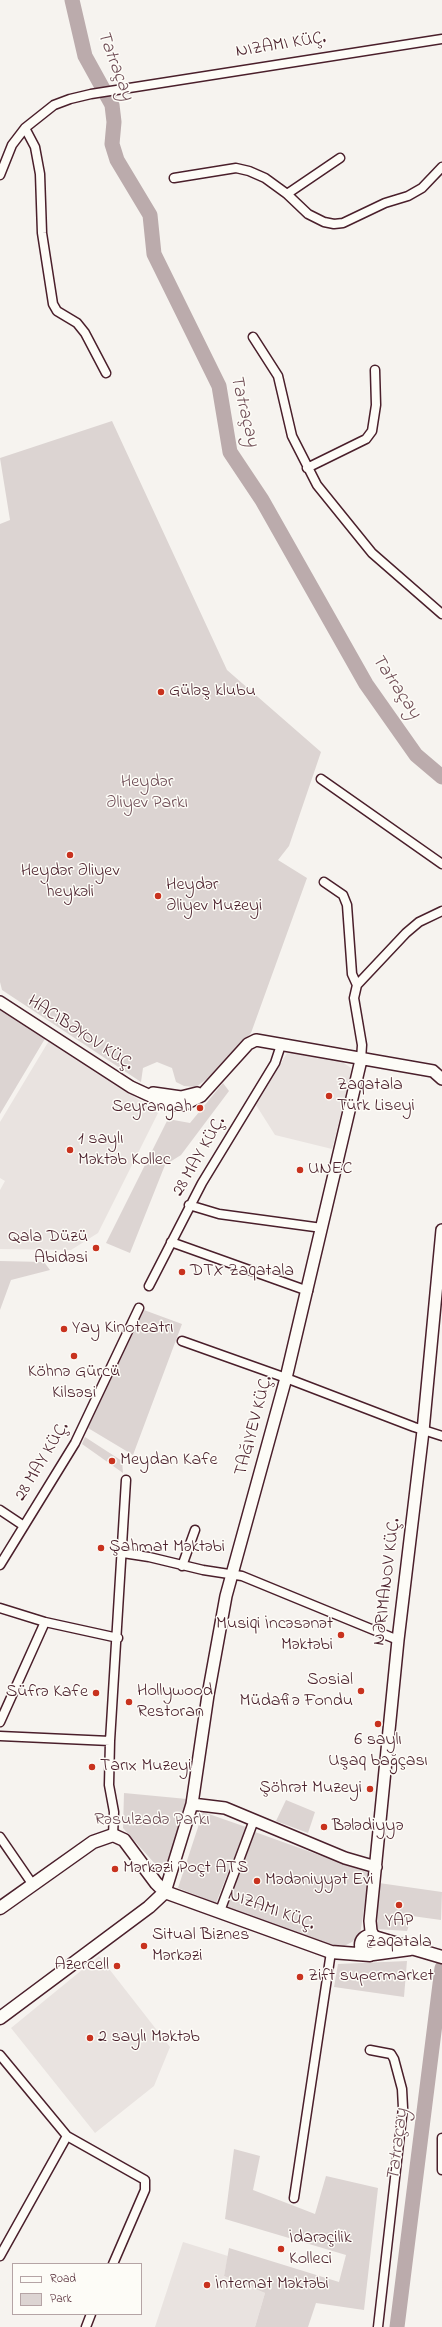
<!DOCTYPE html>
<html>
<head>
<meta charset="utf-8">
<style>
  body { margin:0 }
  #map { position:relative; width:442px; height:2327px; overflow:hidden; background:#f6f3ef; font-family:"Indie Flower",sans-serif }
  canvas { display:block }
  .legend { position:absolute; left:12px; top:2263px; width:130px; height:52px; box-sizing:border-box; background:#fdfcf7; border:1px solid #b5a4a5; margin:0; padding:5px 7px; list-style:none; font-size:12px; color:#4a1f2b }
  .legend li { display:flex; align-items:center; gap:8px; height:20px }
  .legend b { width:20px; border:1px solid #b5a4a5 }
</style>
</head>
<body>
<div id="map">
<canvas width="442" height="2327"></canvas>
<ul class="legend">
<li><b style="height:5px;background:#fdfcf7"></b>Road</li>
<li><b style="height:11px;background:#dcd4d2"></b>Park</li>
</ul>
</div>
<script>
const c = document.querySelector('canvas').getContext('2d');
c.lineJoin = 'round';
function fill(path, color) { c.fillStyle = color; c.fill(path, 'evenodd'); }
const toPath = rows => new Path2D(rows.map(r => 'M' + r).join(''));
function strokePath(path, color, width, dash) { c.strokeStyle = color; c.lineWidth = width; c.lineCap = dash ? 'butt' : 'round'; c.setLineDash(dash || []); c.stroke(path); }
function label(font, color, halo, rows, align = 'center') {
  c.font = font + ' "Indie Flower",sans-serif'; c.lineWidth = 3; c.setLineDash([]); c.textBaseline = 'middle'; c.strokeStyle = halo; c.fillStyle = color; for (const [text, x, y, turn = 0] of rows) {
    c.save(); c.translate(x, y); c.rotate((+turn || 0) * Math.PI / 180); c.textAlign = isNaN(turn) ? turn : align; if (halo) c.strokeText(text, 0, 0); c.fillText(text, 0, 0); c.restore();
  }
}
const built = toPath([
  [50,1039,158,1113,98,1233,71,1250,0,1249,0,1190,5,1181,0,1178,0,1122],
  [287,1053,341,1061,351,1068,350,1079,332,1149,275,1135,256,1105],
  [99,1956,170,2047,154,2086,95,2133,11,2028],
  [183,2242,228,2256,224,2276,265,2293,255,2327,155,2327]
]);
const green = toPath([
  [112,421,227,670,321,752,289,846,278,860,307,878,251,1033,212,1075,196,1087,184,1086,176,1082,172,1068,157,1062,143,1068,141,1082,2,990,0,982,0,524,10,520,0,458],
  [0,1009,46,1037,0,1114],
  [223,1083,229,1091,181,1155,165,1165,130,1253,106,1243,168,1119,190,1123],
  [0,1261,44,1262,50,1270,11,1280,0,1310],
  [144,1310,182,1324,133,1455,88,1428],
  [85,1437,122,1461,123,1473,82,1444],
  [124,1793,187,1799,164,1874,123,1828],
  [286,1800,315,1812,308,1833,276,1821],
  [203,1812,246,1827,216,1903,178,1888],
  [255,1832,369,1873,361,1929,359,1935,352,1942,342,1947,333,1947,227,1908],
  [379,1883,442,1892,441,1920,412,1916,407,1931,377,1929],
  [407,1961,404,1997,334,1987,338,1964],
  [234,2149,260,2156,253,2190,315,2214,326,2176,378,2188,364,2310,316,2303,308,2327,255,2327,265,2293,224,2276,229,2248,339,2282,346,2255,225,2219]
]);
const river = toPath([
  [72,0,85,56,112,105,114,122,112,144,117,160,150,215,154,254,219,386,230,452,262,500,366,684,416,755,442,777],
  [397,2327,442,1968]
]);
const minor = toPath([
  [25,128,35,147,40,174,42,233,53,304,57,311,77,323,85,333,106,373],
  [0,175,12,145,25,128,54,105,70,99,91,94,442,39],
  [174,178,236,168,249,171,265,178,287,194,308,214,324,222,334,224,343,223,385,203,408,196,422,188,442,167],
  [287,194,340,158],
  [253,337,278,376,292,436,317,485,372,553,442,614],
  [307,468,366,439,372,431,376,405,375,370],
  [321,779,442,864],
  [324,882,343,895,347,905,352,974,357,985],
  [361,1060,362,1045,354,998,357,985,406,933,419,922,442,911],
  [189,1205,219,1214,322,1228],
  [171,1242,308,1291],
  [149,1286,202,1183,275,1063,281,1045],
  [182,1341,286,1378,414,1427,442,1436],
  [0,1510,24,1526],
  [123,1553,149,1557,203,1570,242,1576,398,1640],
  [0,1565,75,1443,139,1308],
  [182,1566,195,1530],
  [0,1608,45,1622,118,1638],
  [0,1722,45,1622],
  [0,1736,110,1741],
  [113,1835,114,1812,109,1785,110,1741,126,1480],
  [0,1837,33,1885],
  [220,1911,254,1820],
  [370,2050,391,2054,394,2059,402,2089,403,2108,378,2327],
  [0,2055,67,2136,145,2180,145,2190,113,2264],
  [442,2138,442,2170],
  [294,2198,331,1952],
  [0,2256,67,2136],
  [86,2327,91,2314]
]);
const tertiary = toPath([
  [0,1002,131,1087,170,1105,183,1105,201,1096,248,1044,256,1040,433,1071,442,1079],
  [153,1093,181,1097,197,1093],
  [192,1804,208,1695,226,1596,286,1378,361,1060],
  [165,1892,192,1804,225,1808,345,1858,376,1867],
  [374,1937,371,1931,370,1921,398,1640,423,1431,442,1230]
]);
const secondary = toPath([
  [0,1908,93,1842,113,1835,124,1840,156,1883,165,1892,331,1952,370,1955],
  '361 1945a9 9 0 1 1 18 0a9 9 0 1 1-18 0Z',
  [374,1937,442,1957],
  [373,1954,410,1949],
  [0,2018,149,1907,165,1892]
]);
const markers = [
  [161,692,4,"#c8321e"],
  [70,855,4,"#c8321e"],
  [158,896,4,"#c8321e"],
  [329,1096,4,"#c8321e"],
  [200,1108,4,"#c8321e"],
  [70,1150,4,"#c8321e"],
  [300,1170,4,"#c8321e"],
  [96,1248,4,"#c8321e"],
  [182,1272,4,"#c8321e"],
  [64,1329,4,"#c8321e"],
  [74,1356,4,"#c8321e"],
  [112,1461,4,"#c8321e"],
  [101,1548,4,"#c8321e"],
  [341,1635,4,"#c8321e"],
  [361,1691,4,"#c8321e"],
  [96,1693,4,"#c8321e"],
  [129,1702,4,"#c8321e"],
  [378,1724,4,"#c8321e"],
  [92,1767,4,"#c8321e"],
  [370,1789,4,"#c8321e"],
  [324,1827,4,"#c8321e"],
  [115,1869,4,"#c8321e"],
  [257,1881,4,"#c8321e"],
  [399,1905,4,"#c8321e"],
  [144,1946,4,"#c8321e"],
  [117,1966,4,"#c8321e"],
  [300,1977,4,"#c8321e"],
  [90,2038,4,"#c8321e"],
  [281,2249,4,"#c8321e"],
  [207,2285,4,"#c8321e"]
];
const streetNames = [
  ["NIZAMI KÜÇ.",281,46,-9],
  ["HACIBƏYOV KÜÇ.",80,1034,33],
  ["28 MAY KÜÇ.",200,1157,-60],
  ["TAĞIYEV KÜÇ.",255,1426,-75],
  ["28 MAY KÜÇ.",43,1462,-59],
  ["NƏRIMANOV KÜÇ.",388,1582,-83],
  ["NIZAMI KÜÇ.",271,1911,20]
];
const poiNames = [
  ["Güləş klubu",169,692],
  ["Heydər Əliyev",70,872,"center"],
  ["heykəli",70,893,"center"],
  ["Heydər",166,886],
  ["Əliyev Muzeyi",166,907],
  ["Zaqatala",337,1086],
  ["Türk Liseyi",337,1107],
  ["Seyrangah",192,1108,"right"],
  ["1 saylı",78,1140],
  ["Məktəb Kollec",78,1161],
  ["UNEC",308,1170],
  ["Qala Düzü",88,1238,"right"],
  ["Abidəsi",88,1259,"right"],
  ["DTX Zaqatala",190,1272],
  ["Yay Kinoteatrı",72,1329],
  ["Köhnə Gürcü",74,1373,"center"],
  ["Kilsəsi",74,1394,"center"],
  ["Meydan Kafe",120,1461],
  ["Şahmat Məktəbi",109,1548],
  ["Musiqi İncəsənət",333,1625,"right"],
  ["Məktəbi",333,1646,"right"],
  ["Sosial",353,1681,"right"],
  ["Müdafiə Fondu",353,1702,"right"],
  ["Hollywood",137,1692],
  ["Restoran",137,1713],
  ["Süfrə Kafe",88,1693,"right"],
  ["6 saylı",378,1741,"center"],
  ["Uşaq bağçası",378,1762,"center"],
  ["Tarıx Muzeyi",100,1767],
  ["Şöhrət Muzeyi",362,1789,"right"],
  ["Bələdiyyə",332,1827],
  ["Mərkəzi Poçt ATS",123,1869],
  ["Mədəniyyət Evi",265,1881],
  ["YAP",399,1922,"center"],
  ["Zaqatala",399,1943,"center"],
  ["Situal Biznes",152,1936],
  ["Mərkəzi",152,1957],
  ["Azercell",109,1966,"right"],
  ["Zift supermarket",308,1977],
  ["2 saylı Məktəb",98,2038],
  ["İdarəçilik",289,2239],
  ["Kolleci",289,2260],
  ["İnternat Məktəbi",215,2285]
];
const parkNames = [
  ["Heydər",147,783],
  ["Əliyev Parkı",147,804],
  ["Rəsulzadə Parkı",152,1821]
];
const waterNames = [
  ["Tatraçay",114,66,69],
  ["Tatraçay",243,411,76],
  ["Tatraçay",395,687,56],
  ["Tatraçay",399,2145,-83]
];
fill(built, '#e9e3e0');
fill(green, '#dcd4d2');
strokePath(river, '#bbabac', 15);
strokePath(minor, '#4a1f2b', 11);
strokePath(tertiary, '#4a1f2b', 14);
strokePath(secondary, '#4a1f2b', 15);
strokePath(minor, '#fdfcf7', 8);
strokePath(tertiary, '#fdfcf7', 11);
strokePath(secondary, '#fdfcf7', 12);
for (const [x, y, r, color] of markers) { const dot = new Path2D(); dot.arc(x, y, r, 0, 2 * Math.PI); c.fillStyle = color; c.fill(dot); strokePath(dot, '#fdfcf7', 1.5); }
label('18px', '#4a1f2b', '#fdfcf7', streetNames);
label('18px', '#4a1f2b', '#fdfcf7', poiNames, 'left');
label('18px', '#6e4c55', '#fdfcf7', parkNames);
label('italic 19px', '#725058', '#fdfcf7', waterNames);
</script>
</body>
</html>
